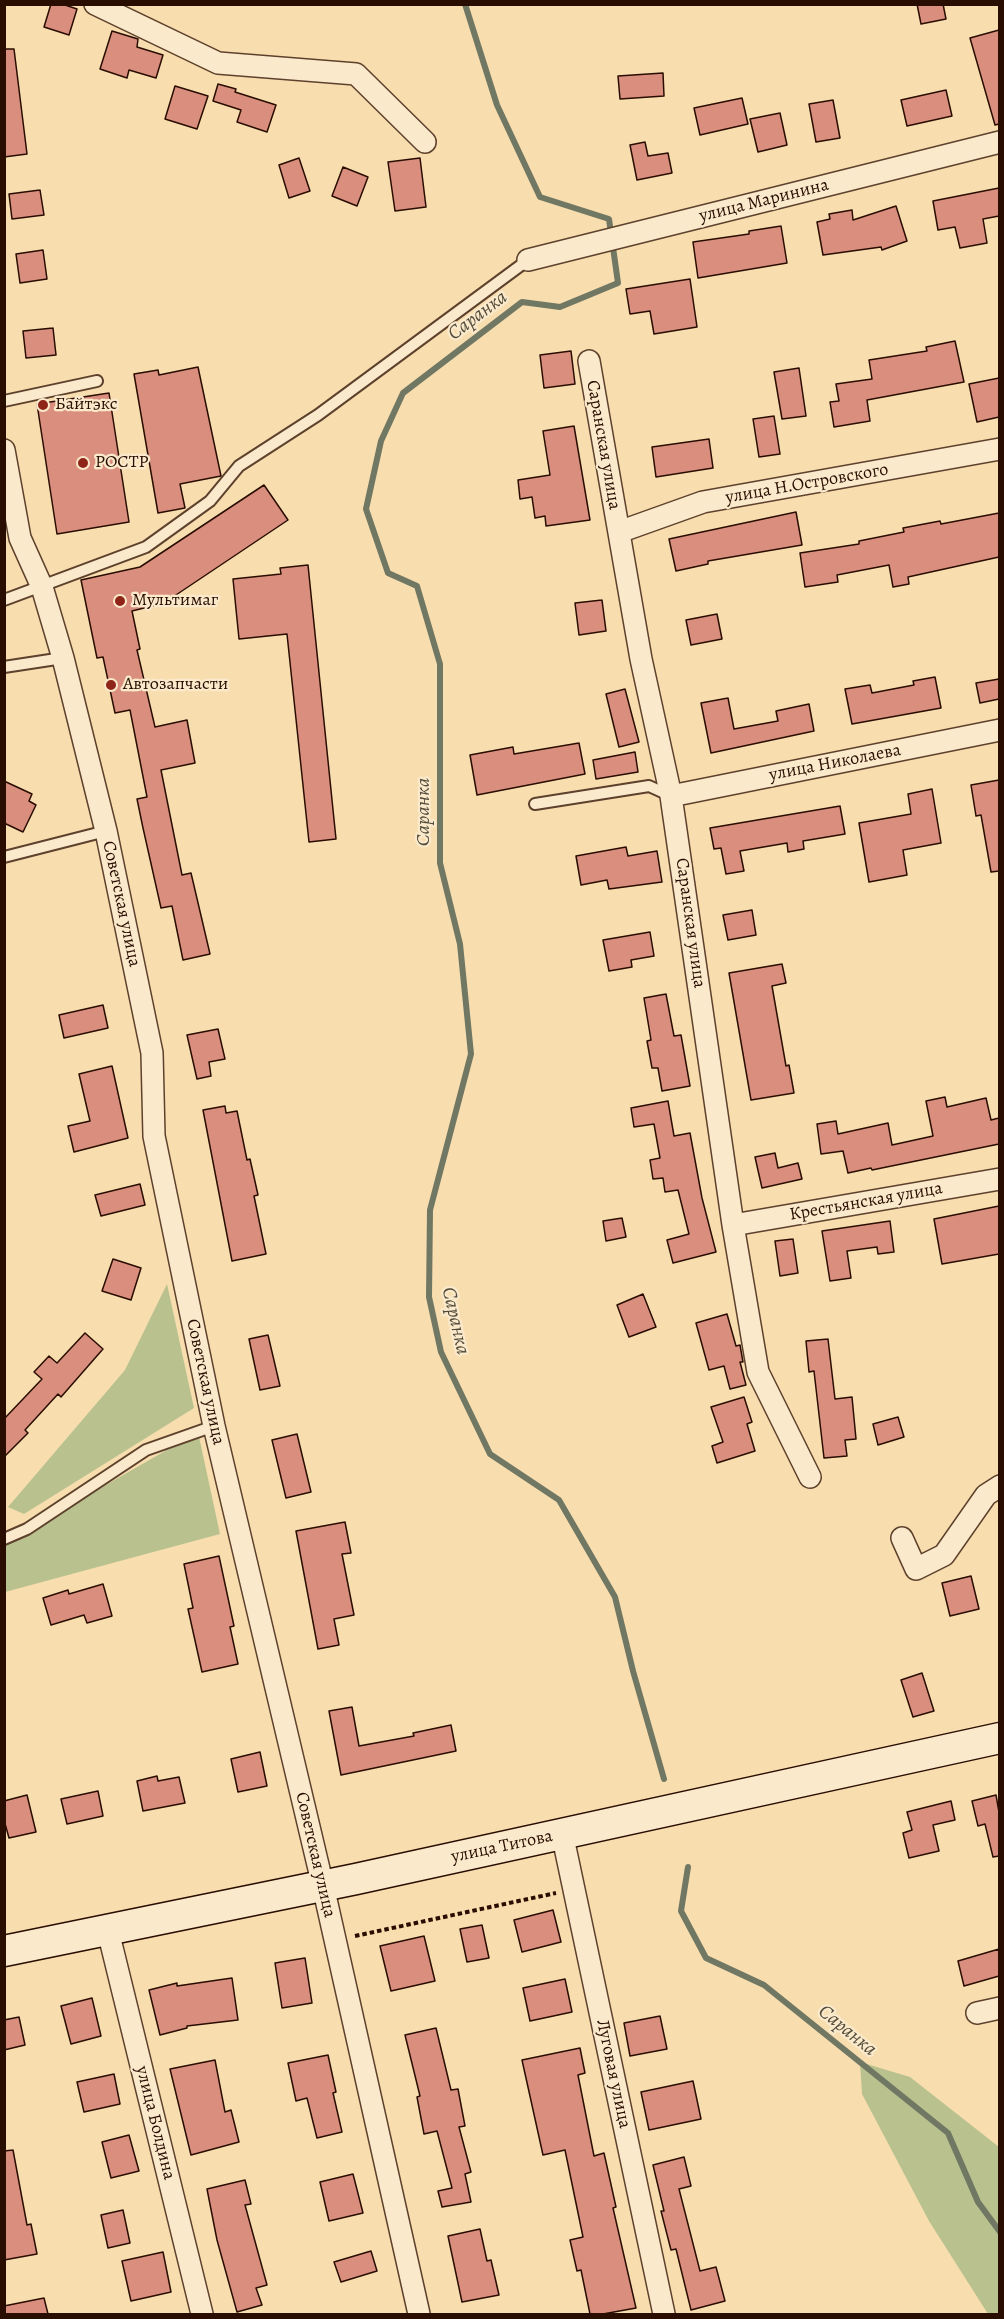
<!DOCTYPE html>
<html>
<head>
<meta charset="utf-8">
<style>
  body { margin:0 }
  #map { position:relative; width:1004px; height:2319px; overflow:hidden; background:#f8ddaf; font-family:Alegreya,serif }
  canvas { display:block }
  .frame { position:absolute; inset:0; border:6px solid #290d00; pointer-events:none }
</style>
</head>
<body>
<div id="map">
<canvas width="1004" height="2319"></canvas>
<div class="frame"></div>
</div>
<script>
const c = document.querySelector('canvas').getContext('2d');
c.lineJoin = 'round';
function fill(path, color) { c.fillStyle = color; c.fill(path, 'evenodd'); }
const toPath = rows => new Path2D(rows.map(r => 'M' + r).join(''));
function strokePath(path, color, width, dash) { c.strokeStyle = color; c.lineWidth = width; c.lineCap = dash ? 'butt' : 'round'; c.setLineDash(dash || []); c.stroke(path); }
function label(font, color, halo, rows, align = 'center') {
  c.font = font + ' Alegreya,serif'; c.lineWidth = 4.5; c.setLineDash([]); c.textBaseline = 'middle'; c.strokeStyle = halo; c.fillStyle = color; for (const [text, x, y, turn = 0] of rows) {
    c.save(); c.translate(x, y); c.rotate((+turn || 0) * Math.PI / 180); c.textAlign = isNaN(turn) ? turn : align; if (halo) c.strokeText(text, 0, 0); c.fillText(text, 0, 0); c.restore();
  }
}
const green = toPath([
  [167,1284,194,1408,24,1514,8,1507,125,1370],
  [198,1432,220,1534,5,1592,5,1543],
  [860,2062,910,2077,999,2147,999,2314,988,2314,929,2221,862,2094]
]);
const stream = toPath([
  [465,4,497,105,540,197,609,219,618,283,560,307,522,302,403,393,381,441,366,509,388,573,417,586,440,664,440,863,460,944,471,1054,430,1210,429,1297,441,1352,490,1454,559,1500,615,1597,633,1671,664,1779],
  [688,1867,681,1911,706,1958,764,1985,948,2133,978,2202,1000,2232]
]);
const building = toPath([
  [51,4,62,4,77,9,69,35,44,27,51,4],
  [917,4,943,4,946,19,921,24,917,4],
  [999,30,999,124,995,125,970,38,999,30],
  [112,31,138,39,137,47,163,55,156,78,129,70,127,78,100,69,112,31],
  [4,49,14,49,27,154,4,157,4,49],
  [663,73,664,96,620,99,618,76,663,73],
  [218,84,236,89,235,92,276,105,267,132,237,122,241,110,213,101,218,84],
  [175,86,208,96,197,129,165,119,175,86],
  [946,90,952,116,907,126,901,100,946,90],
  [742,98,748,124,700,135,694,108,742,98],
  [833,100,840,138,816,142,809,104,833,100],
  [780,113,787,145,758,152,750,119,780,113],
  [645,142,648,156,668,153,672,173,637,180,630,145,645,142],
  [299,158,310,191,289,198,279,165,299,158],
  [420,158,426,207,395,211,388,162,420,158],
  [343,167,368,177,357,206,332,196,343,167],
  [999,188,999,216,983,219,987,243,960,248,955,227,938,230,933,201,999,188],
  [40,190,44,215,12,219,9,194,40,190],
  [896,206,907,241,882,250,881,247,823,255,817,222,830,219,829,214,852,210,853,220,896,206],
  [781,226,787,263,698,278,693,242,749,234,749,231,781,226],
  [43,250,47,279,20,283,16,254,43,250],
  [690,279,697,327,654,334,650,311,630,314,626,289,690,279],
  [53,328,56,355,26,358,23,331,53,328],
  [955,341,964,382,867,400,870,421,834,427,830,402,839,401,836,384,872,379,869,360,927,351,926,347,955,341],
  [571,351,575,384,544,388,540,355,571,351],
  [198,367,221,476,180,484,185,508,158,513,134,374,158,370,159,375,198,367],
  [799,368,806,416,782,419,774,372,799,368],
  [999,378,999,417,977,422,969,384,999,378],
  [109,393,129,522,57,534,37,404,109,393],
  [774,416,780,454,759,457,753,419,774,416],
  [574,426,590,520,546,526,545,516,535,518,532,497,520,499,518,480,550,475,543,431,574,426],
  [709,439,713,468,656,477,652,447,709,439],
  [264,485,288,520,164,603,132,611,140,649,137,650,155,727,187,720,195,763,161,770,182,875,191,873,210,954,183,960,172,906,161,908,143,828,137,799,147,797,130,710,115,713,103,657,97,658,81,580,140,567,264,485],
  [796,512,802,545,708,561,708,564,676,571,669,539,796,512],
  [999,513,999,557,908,577,909,584,893,587,889,565,837,575,838,582,805,587,800,553,859,544,859,541,904,532,903,528,940,521,941,524,999,513],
  [308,565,336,839,309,842,287,634,239,639,233,579,281,574,280,568,308,565],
  [602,600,606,631,579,635,575,603,602,600],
  [717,614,722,639,691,645,686,620,717,614],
  [935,677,941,708,852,724,845,689,870,685,872,693,914,685,913,681,935,677],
  [999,679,999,699,980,703,976,683,999,679],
  [625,689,639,742,619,747,606,694,625,689],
  [728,698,734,729,778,721,776,711,809,704,814,731,711,753,701,703,728,698],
  [579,743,585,774,477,795,470,755,513,747,514,754,579,743],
  [635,752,638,772,596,779,593,760,635,752],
  [999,780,999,871,991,872,981,815,976,816,971,785,999,780],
  [4,781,32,794,29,801,36,805,23,832,4,823,4,781],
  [932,789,941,843,903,850,907,875,869,882,859,823,911,814,908,794,932,789],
  [840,806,845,834,803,841,804,849,788,852,787,843,740,851,744,871,726,874,721,848,714,849,710,828,840,806],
  [626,847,628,856,657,851,662,882,609,889,607,880,581,885,576,856,626,847],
  [752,910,756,935,728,940,723,915,752,910],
  [650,932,654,956,631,960,632,967,609,971,603,940,650,932],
  [782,964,786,983,772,986,786,1066,789,1065,794,1093,751,1100,729,973,782,964],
  [666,994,674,1036,681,1035,690,1086,662,1091,658,1068,652,1068,647,1041,651,1040,644,998,666,994],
  [103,1005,108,1028,64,1038,59,1015,103,1005],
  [218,1029,225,1059,209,1062,211,1076,197,1079,187,1035,218,1029],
  [112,1066,128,1138,74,1152,68,1126,90,1121,79,1074,112,1066],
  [945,1097,947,1107,986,1098,991,1120,999,1118,999,1144,872,1170,871,1168,848,1173,843,1151,821,1154,817,1124,836,1121,838,1134,888,1123,892,1145,933,1136,926,1101,945,1097],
  [668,1101,674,1136,690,1133,702,1198,716,1252,673,1263,667,1240,689,1234,678,1190,665,1192,663,1178,653,1179,650,1160,660,1158,654,1124,634,1127,631,1108,668,1101],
  [225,1106,226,1113,237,1111,247,1160,250,1159,258,1195,254,1196,266,1254,232,1261,203,1110,225,1106],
  [775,1153,778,1168,798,1163,802,1179,762,1188,755,1157,775,1153],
  [140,1184,145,1205,101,1216,95,1195,140,1184],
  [999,1206,999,1254,942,1264,934,1219,999,1206],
  [622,1218,626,1237,606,1241,603,1221,622,1218],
  [890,1221,894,1252,878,1254,877,1247,847,1251,851,1278,830,1281,822,1231,890,1221],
  [793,1239,798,1273,780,1276,775,1241,793,1239],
  [113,1259,141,1268,131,1300,102,1291,113,1259],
  [643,1294,656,1327,629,1337,617,1305,643,1294],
  [727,1314,736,1346,740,1345,743,1362,740,1362,746,1385,730,1389,724,1366,709,1370,696,1323,727,1314],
  [85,1333,103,1349,61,1397,58,1394,25,1430,28,1433,4,1457,4,1419,42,1379,34,1372,49,1356,57,1363,85,1333],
  [268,1335,280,1386,260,1390,249,1339,268,1335],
  [828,1339,835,1399,852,1397,856,1439,845,1440,847,1456,824,1458,814,1371,809,1372,806,1341,828,1339],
  [744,1397,752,1422,747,1424,755,1451,717,1463,712,1446,723,1442,711,1407,744,1397],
  [898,1417,904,1437,878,1445,873,1424,898,1417],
  [297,1434,311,1492,286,1498,272,1440,297,1434],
  [345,1522,351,1553,342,1554,354,1615,334,1619,339,1645,318,1649,296,1531,345,1522],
  [219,1556,234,1626,230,1627,238,1664,202,1672,188,1609,193,1608,184,1564,219,1556],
  [971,1576,979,1609,950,1616,942,1583,971,1576],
  [103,1584,112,1616,87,1623,84,1615,51,1625,43,1598,68,1590,69,1594,103,1584],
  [922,1673,934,1711,913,1717,901,1680,922,1673],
  [352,1707,359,1746,414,1736,413,1733,451,1725,456,1751,341,1775,329,1711,352,1707],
  [260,1752,267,1786,238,1792,231,1759,260,1752],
  [157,1776,158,1781,179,1777,185,1803,143,1811,137,1781,157,1776],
  [98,1791,103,1816,67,1824,61,1799,98,1791],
  [27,1795,36,1832,9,1838,4,1820,4,1801,27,1795],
  [996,1795,999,1812,999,1856,993,1857,985,1824,978,1826,972,1801,996,1795],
  [951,1801,955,1820,933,1825,939,1851,909,1858,903,1833,912,1830,907,1812,951,1801],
  [553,1910,561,1942,522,1952,514,1920,553,1910],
  [482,1925,489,1958,467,1962,460,1929,482,1925],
  [424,1936,435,1981,391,1991,380,1946,424,1936],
  [999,1949,999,1976,964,1986,958,1961,999,1949],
  [305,1958,312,2003,282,2008,275,1963,305,1958],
  [232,1978,238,2020,187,2026,187,2028,160,2035,149,1990,177,1983,177,1986,232,1978],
  [565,1979,572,2012,530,2021,523,1988,565,1979],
  [92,1998,101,2036,71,2044,61,2006,92,1998],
  [660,2016,667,2049,630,2056,624,2023,660,2016],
  [19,2017,25,2045,4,2050,4,2020,19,2017],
  [436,2028,451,2090,458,2089,465,2126,459,2127,471,2172,465,2174,471,2202,442,2207,438,2191,452,2188,437,2131,424,2134,417,2097,420,2096,405,2035,436,2028],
  [580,2048,585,2073,578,2075,594,2156,604,2153,616,2207,613,2208,636,2308,603,2314,590,2314,581,2270,577,2271,570,2240,583,2237,565,2150,543,2155,522,2060,580,2048],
  [328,2055,336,2092,333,2093,342,2132,317,2138,307,2098,296,2101,288,2063,328,2055],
  [215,2060,225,2112,231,2110,239,2142,191,2155,170,2069,215,2060],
  [114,2074,120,2104,84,2112,77,2082,114,2074],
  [693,2081,701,2119,649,2130,641,2092,693,2081],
  [129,2135,139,2171,111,2178,102,2142,129,2135],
  [13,2150,27,2225,31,2224,37,2254,4,2260,4,2151,13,2150],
  [684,2157,691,2186,679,2189,700,2271,716,2267,725,2301,691,2310,676,2249,671,2250,661,2211,664,2211,653,2165,684,2157],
  [353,2174,363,2213,329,2221,320,2182,353,2174],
  [245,2180,251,2204,245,2205,267,2285,256,2288,262,2305,237,2312,217,2240,207,2189,245,2180],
  [123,2210,130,2243,108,2248,101,2215,123,2210],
  [480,2229,487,2261,491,2260,499,2295,462,2302,448,2236,480,2229],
  [371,2251,377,2271,341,2282,334,2262,371,2251],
  [163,2252,171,2292,131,2301,122,2261,163,2252],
  [44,2298,48,2314,4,2314,4,2306,44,2298]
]);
const path = toPath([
  [355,1936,556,1893]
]);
const lane = toPath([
  [4,401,97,381],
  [4,600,146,547,210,501,239,466,318,415,528,260],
  [4,667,63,658],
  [535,804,649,786,671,796],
  [4,857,106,831],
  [4,1539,27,1529,146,1450,214,1426]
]);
const street = toPath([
  [95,4,218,63,356,74,425,142],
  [528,260,1000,142],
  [589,361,641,659,671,796,733,1225,758,1372,810,1477],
  [4,450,20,538,42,587,63,658,106,831,152,1053,154,1136,214,1426,323,1886,419,2314],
  [619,532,703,502,1000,449],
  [671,796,1000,730],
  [733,1225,1000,1179],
  [902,1538,916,1569,944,1555,986,1495,1000,1486],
  [562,1833,664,2314],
  [108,1931,202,2314],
  [977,2013,1000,2008]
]);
const secondary = toPath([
  [4,1951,356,1879,1000,1738]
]);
const markers = [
  [43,405,6,"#8f2418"],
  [83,463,6,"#8f2418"],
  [120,601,6,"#8f2418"],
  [111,685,6,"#8f2418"]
];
const streetNames = [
  ["улица Маринина",764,201,-14],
  ["Саранская улица",603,445,80],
  ["улица Н.Островского",807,484,-10],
  ["улица Николаева",835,763,-11],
  ["Советская улица",121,904,78],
  ["Саранская улица",690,923,82],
  ["Крестьянская улица",866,1202,-10],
  ["Советская улица",205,1382,78],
  ["улица Титова",502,1847,-12],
  ["Советская улица",315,1855,77],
  ["Луговая улица",613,2074,78],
  ["улица Болдина",155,2123,76]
];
const poiNames = [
  ["Байтэкс",55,405],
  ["РОСТР",95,463],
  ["Мультимаг",132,601],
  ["Автозапчасти",123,685]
];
const waterNames = [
  ["Саранка",478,316,-37],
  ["Саранка",424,812,-90],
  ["Саранка",455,1321,77],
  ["Саранка",847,2031,39]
];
fill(green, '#b9c28e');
strokePath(stream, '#707763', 6);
fill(building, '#da8f7e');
strokePath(building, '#290d00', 1.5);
strokePath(lane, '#5d412c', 14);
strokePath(street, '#5d412c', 24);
strokePath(secondary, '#290d00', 33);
strokePath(path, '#290d00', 4, [4.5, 3]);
strokePath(lane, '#fae9cb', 10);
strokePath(street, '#fae9cb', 21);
strokePath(secondary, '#fae9cb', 30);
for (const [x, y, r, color] of markers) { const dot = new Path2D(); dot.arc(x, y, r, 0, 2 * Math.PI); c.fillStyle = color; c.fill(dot); strokePath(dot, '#fae9cb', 2); }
label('18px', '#290d00', '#fae9cb', streetNames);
label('18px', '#290d00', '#fae9cb', poiNames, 'left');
label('italic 20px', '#524b3a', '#fae9cb', waterNames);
</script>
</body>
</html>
